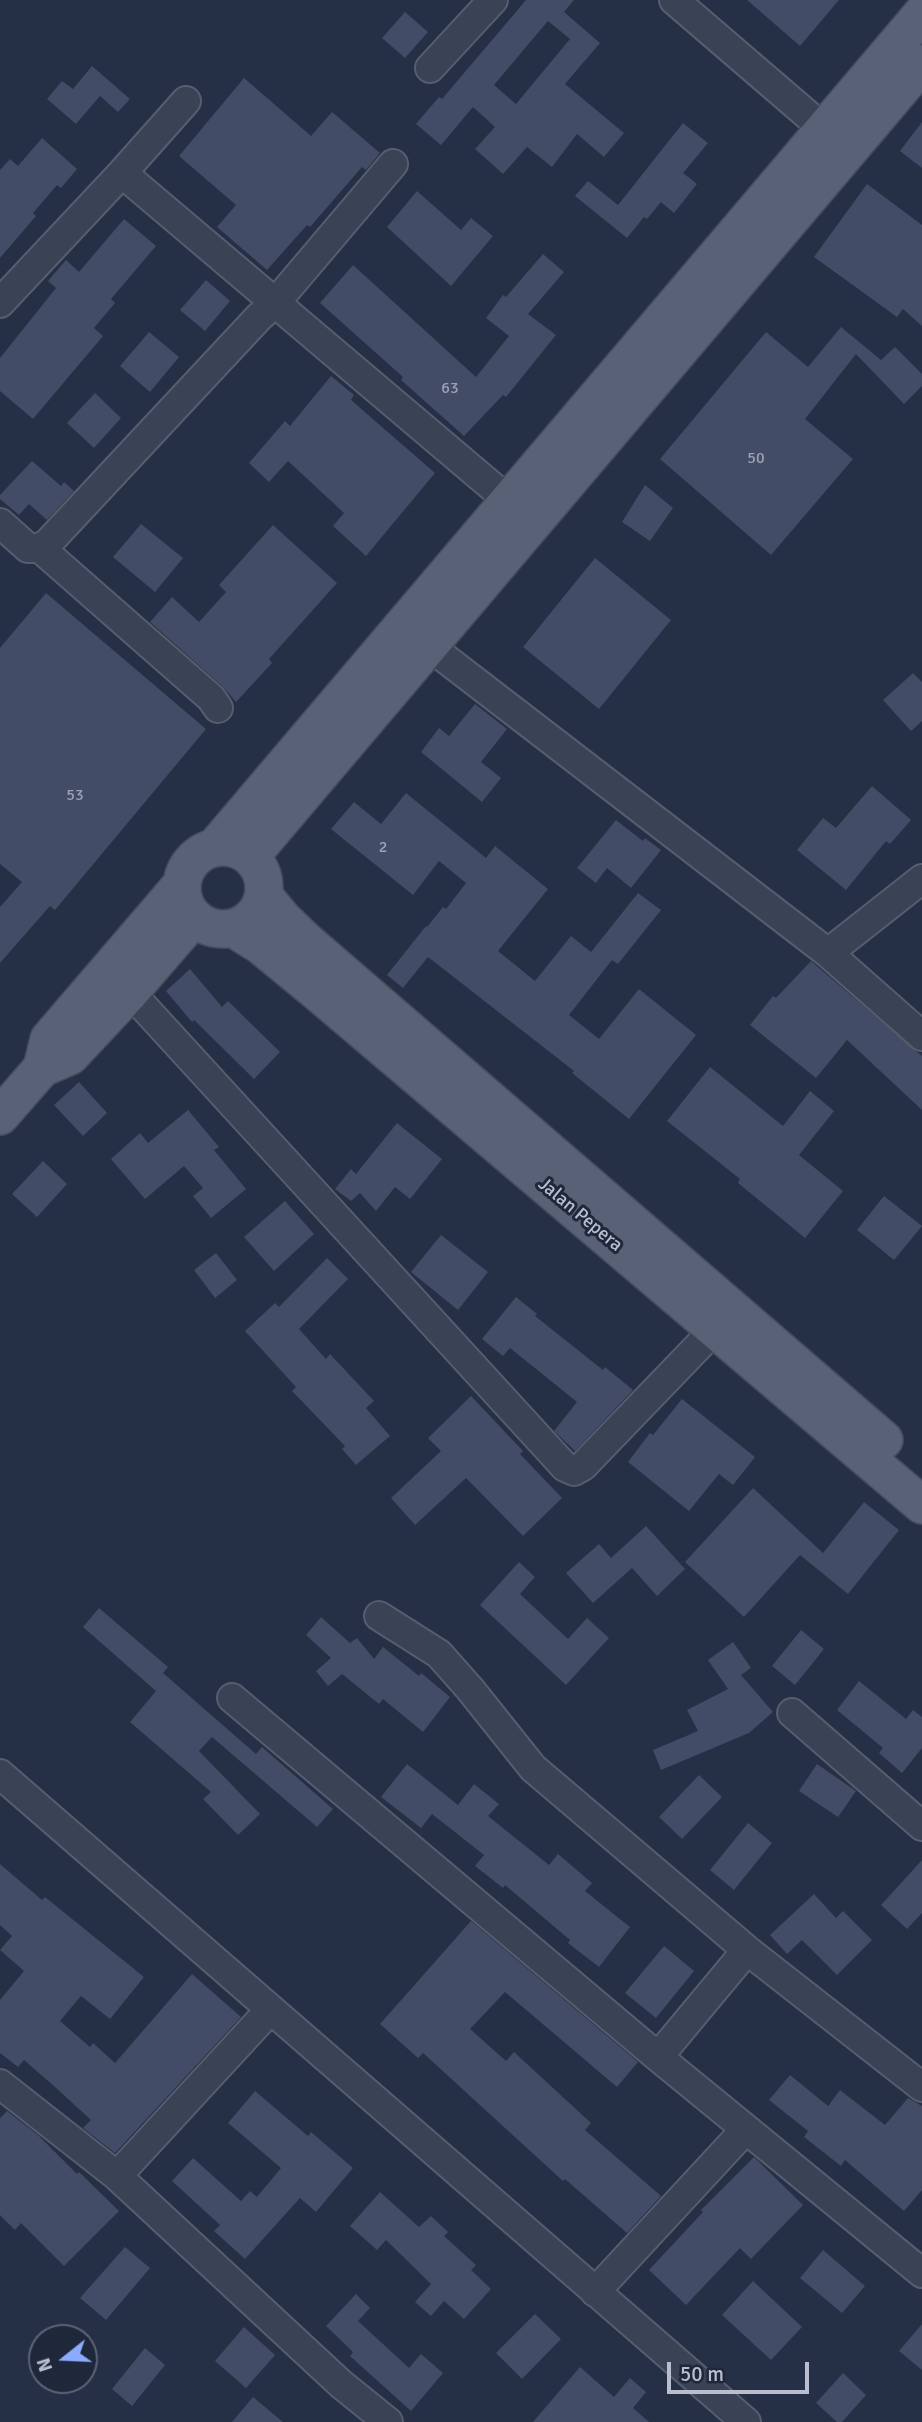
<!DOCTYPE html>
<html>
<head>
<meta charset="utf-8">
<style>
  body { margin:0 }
  #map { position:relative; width:922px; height:2422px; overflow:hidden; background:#252f46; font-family:Signika,sans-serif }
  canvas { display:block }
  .north { position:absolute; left:28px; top:2324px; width:70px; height:70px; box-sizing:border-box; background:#1f273b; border:2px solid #5c6376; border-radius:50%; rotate:252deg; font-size:19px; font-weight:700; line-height:28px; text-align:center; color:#b8bece }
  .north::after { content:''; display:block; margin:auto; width:24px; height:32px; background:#8cabff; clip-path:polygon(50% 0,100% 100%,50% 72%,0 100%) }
  .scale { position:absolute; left:667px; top:2362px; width:142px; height:32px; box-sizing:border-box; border:4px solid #b8bece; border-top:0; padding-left:9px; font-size:21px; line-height:24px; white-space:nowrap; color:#b8bece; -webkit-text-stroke:5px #1f273b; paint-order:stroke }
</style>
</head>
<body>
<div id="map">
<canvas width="922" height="2422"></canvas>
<div class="north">N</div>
<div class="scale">50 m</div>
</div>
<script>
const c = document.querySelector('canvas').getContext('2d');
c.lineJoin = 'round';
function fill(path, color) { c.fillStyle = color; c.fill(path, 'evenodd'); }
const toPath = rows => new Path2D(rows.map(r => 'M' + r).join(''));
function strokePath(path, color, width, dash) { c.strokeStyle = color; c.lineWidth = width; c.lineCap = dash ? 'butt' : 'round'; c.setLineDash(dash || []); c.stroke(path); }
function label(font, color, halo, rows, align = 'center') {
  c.font = font + ' Signika,sans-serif'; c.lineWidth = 6; c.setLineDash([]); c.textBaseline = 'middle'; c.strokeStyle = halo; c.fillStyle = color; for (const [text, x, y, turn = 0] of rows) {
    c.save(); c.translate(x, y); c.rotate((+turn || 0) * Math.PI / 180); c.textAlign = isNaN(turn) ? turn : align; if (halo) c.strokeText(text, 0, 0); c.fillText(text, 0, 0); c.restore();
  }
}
const building = toPath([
  [526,0,574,0,564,12,600,43,565,84,624,133,604,157,577,134,552,167,527,147,503,174,475,149,495,127,473,107,441,145,416,124,439,97,442,99],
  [548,21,570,39,516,104,494,85],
  [747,0,839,0,800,46],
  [405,12,428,32,405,58,382,38],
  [92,66,130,99,118,112,100,96,76,124,47,99,62,81,73,89],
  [244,78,311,136,332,112,380,153,366,170,362,167,310,227,307,225,267,270,217,227,236,205,179,156],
  [922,122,922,168,900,151],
  [683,123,708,143,683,173,697,184,674,213,661,202,647,219,644,217,627,238,575,196,588,181,618,205],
  [42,138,77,169,61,188,57,185,33,213,36,216,0,258,0,170,10,159,18,166],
  [867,184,922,225,922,326,903,309,897,317,814,257],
  [417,191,461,230,471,218,493,236,451,286,387,227],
  [124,219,156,246,111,299,115,303,94,328,103,336,33,419,0,391,0,358,56,288,48,281,66,260,79,272],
  [543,254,564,272,528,314,556,335,506,397,503,395,464,436,401,380,403,377,320,303,353,265,476,377,509,336,486,318,503,295,506,297],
  [206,280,230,301,205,331,180,310],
  [841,327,881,360,895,347,922,374,922,386,904,404,856,354,805,419,853,459,771,555,660,459,766,332,808,367],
  [149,332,179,357,150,392,120,366],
  [331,376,354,395,351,400,435,473,366,556,333,526,344,513,288,461,269,482,249,463,285,421,290,426],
  [95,393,121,418,94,448,67,423],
  [32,461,61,486,64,482,74,491,47,520,29,504,19,515,0,499,0,495],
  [645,485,673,508,650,541,622,522],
  [141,524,183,558,155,592,113,557],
  [273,525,337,583,269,659,272,663,236,702,222,686,150,622,172,597,199,622,226,592,219,585],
  [595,558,671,620,599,709,523,647],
  [46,593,206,729,55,910,50,906,0,963,0,907,22,882,0,864,0,648],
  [913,673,922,682,922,721,911,731,883,700],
  [475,704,507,729,481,762,501,778,482,802,421,752,439,728,449,736],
  [872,786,911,820,890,844,886,841,846,890,797,850,823,818,836,828],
  [406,793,486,858,495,846,548,889,498,951,535,981,571,936,591,952,638,893,661,910,618,964,612,960,569,1015,599,1039,639,989,696,1035,629,1119,572,1073,574,1071,428,957,403,988,387,975,426,926,427,927,443,907,446,909,466,883,439,861,413,895,331,829,354,802,381,824],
  [616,820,643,841,645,838,661,850,631,888,607,868,596,883,577,868],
  [811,961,922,1056,922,1110,847,1040,816,1078,750,1025,773,996,776,998],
  [190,969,222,1007,228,1001,280,1052,254,1079,194,1020,192,1022,166,991],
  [710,1067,783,1126,810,1091,834,1111,799,1155,843,1191,805,1238,738,1183,740,1179,667,1121],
  [79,1082,107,1113,83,1136,54,1105],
  [188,1110,219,1147,214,1150,246,1189,211,1218,193,1196,203,1188,184,1166,145,1199,111,1159,140,1133,148,1143],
  [397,1123,442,1159,410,1199,395,1187,376,1211,360,1193,351,1201,335,1189,351,1169,356,1174],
  [43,1161,67,1184,37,1217,12,1194],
  [884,1196,922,1226,894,1260,857,1230],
  [285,1201,314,1234,274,1271,244,1237],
  [441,1235,488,1272,458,1310,411,1272],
  [216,1253,237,1280,215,1298,194,1270],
  [327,1258,348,1279,299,1329,326,1359,330,1354,374,1401,366,1408,390,1436,356,1465,342,1449,345,1446,292,1391,296,1387,245,1331,275,1303,279,1307],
  [516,1297,537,1314,535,1316,603,1370,605,1367,633,1390,575,1451,554,1431,577,1402,510,1348,503,1356,482,1339],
  [471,1396,523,1451,520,1454,562,1498,523,1536,466,1478,415,1525,391,1498,441,1451,428,1438],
  [682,1399,755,1457,733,1485,719,1474,689,1511,628,1462,650,1433,653,1435],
  [753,1488,823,1553,864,1502,899,1530,848,1594,800,1555,744,1617,685,1562],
  [646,1526,685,1569,657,1596,632,1568,593,1603,566,1573,599,1544,611,1558],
  [519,1562,535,1577,520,1594,568,1639,587,1618,609,1638,566,1685,480,1605],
  [99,1608,168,1667,163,1673,256,1754,262,1747,333,1809,317,1827,212,1737,199,1751,260,1814,238,1835,203,1799,211,1792,130,1722,156,1691,83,1627],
  [321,1617,350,1643,357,1638,374,1659,383,1647,419,1676,421,1673,450,1697,423,1732,383,1699,379,1704,342,1674,328,1686,316,1671,331,1658,306,1635],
  [801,1630,824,1649,795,1685,772,1666],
  [733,1642,751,1668,741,1675,773,1712,749,1733,661,1770,653,1750,698,1731,687,1710,728,1689,708,1660],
  [859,1681,906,1719,913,1710,922,1717,922,1748,902,1773,879,1753,883,1748,837,1710],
  [407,1764,458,1805,474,1784,499,1804,488,1816,549,1865,558,1854,592,1883,585,1891,630,1927,599,1967,568,1943,570,1940,505,1885,503,1888,475,1866,484,1855,432,1814,421,1828,381,1797],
  [817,1764,856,1791,838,1817,799,1791],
  [699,1775,722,1797,682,1839,659,1817],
  [748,1823,772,1843,734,1890,710,1870],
  [922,1860,922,1913,907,1929,881,1905],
  [0,1864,42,1900,45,1897,144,1977,110,2019,81,1996,60,2021,90,2047,93,2043,115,2063,192,1974,241,2017,115,2153,83,2128,91,2120,55,2087,24,2060,18,2067,0,2053,0,2000,24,1971,0,1950,12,1936,0,1925],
  [814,1894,836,1918,843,1911,872,1940,837,1975,802,1940,787,1954,770,1935],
  [471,1921,638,2062,617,2087,505,1992,470,2029,506,2061,514,2052,591,2123,585,2130,661,2196,627,2233,565,2179,563,2181,423,2053,418,2058,380,2024],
  [664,1946,694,1971,656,2018,625,1993],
  [790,2075,828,2106,840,2090,885,2125,908,2098,922,2106,922,2190,904,2211,845,2160,841,2166,804,2137,808,2131,769,2100],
  [255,2091,308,2136,311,2132,353,2168,316,2212,300,2198,245,2259,214,2231,220,2225,172,2181,193,2158,241,2201,250,2191,257,2197,281,2168,228,2123],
  [7,2111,38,2135,77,2174,79,2172,119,2211,64,2266,21,2223,15,2230,0,2215,0,2118],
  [754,2157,803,2205,751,2259,740,2248,686,2305,649,2270,703,2212,701,2210],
  [380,2192,419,2227,431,2216,448,2232,444,2236,476,2265,471,2270,491,2289,464,2319,444,2301,431,2316,415,2302,431,2284,386,2240,377,2250,350,2226],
  [125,2247,150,2268,106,2320,80,2298],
  [823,2250,865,2286,842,2313,800,2278],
  [753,2281,802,2327,771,2360,722,2315],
  [356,2294,370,2308,358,2321,409,2368,421,2354,443,2373,411,2411,350,2356,353,2352,326,2326],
  [535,2314,561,2339,522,2379,496,2353],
  [922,2324,922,2370,899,2351],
  [244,2327,275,2355,246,2388,215,2361],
  [145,2348,165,2365,132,2406,112,2389],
  [580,2367,614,2397,630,2378,646,2392,633,2408,649,2422,533,2422],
  [843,2373,866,2395,842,2422,837,2422,816,2403],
  [253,2397,283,2422,232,2422]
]);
const minor = toPath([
  [674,0,824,129],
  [430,68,493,0],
  [122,173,508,500],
  [0,303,122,173,186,101],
  [0,523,28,548,40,548,48,543,259,317,276,302,393,164],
  [40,548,211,698,218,708],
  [429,646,828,953,922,1036],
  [828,953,922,879],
  [130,992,565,1467,574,1471,583,1466,714,1330],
  [379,1616,439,1654,470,1689,533,1768,747,1950,922,2087],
  [232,1698,658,2057,922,2273],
  [792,1713,922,1826],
  [0,1774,746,2422],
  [658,2057,747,1950],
  [0,2084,117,2176,341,2384,388,2422],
  [117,2176,270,2010],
  [595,2292,746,2129]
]);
const major = toPath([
  '182 888a41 41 0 1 1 82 0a41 41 0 1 1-82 0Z',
  [215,847,922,14],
  [250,857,922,64],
  [264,896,283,919,306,941,884,1440],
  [234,929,260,945,316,991,922,1505],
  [42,1068,49,1039,182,884],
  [0,1116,42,1068,70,1056,130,992,194,918]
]);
const numberNames = [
  ["63",450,389],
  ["50",756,459],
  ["53",75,796],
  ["2",383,848]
];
const streetNames = [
  ["Jalan Pepera",580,1215,40]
];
fill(building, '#424c66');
strokePath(minor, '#565d6f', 32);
strokePath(major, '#444b5e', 40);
strokePath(minor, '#3a4255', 28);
strokePath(major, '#586175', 37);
label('16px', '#9aa2b4', null, numberNames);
label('19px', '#b8bece', '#1f273b', streetNames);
</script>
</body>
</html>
